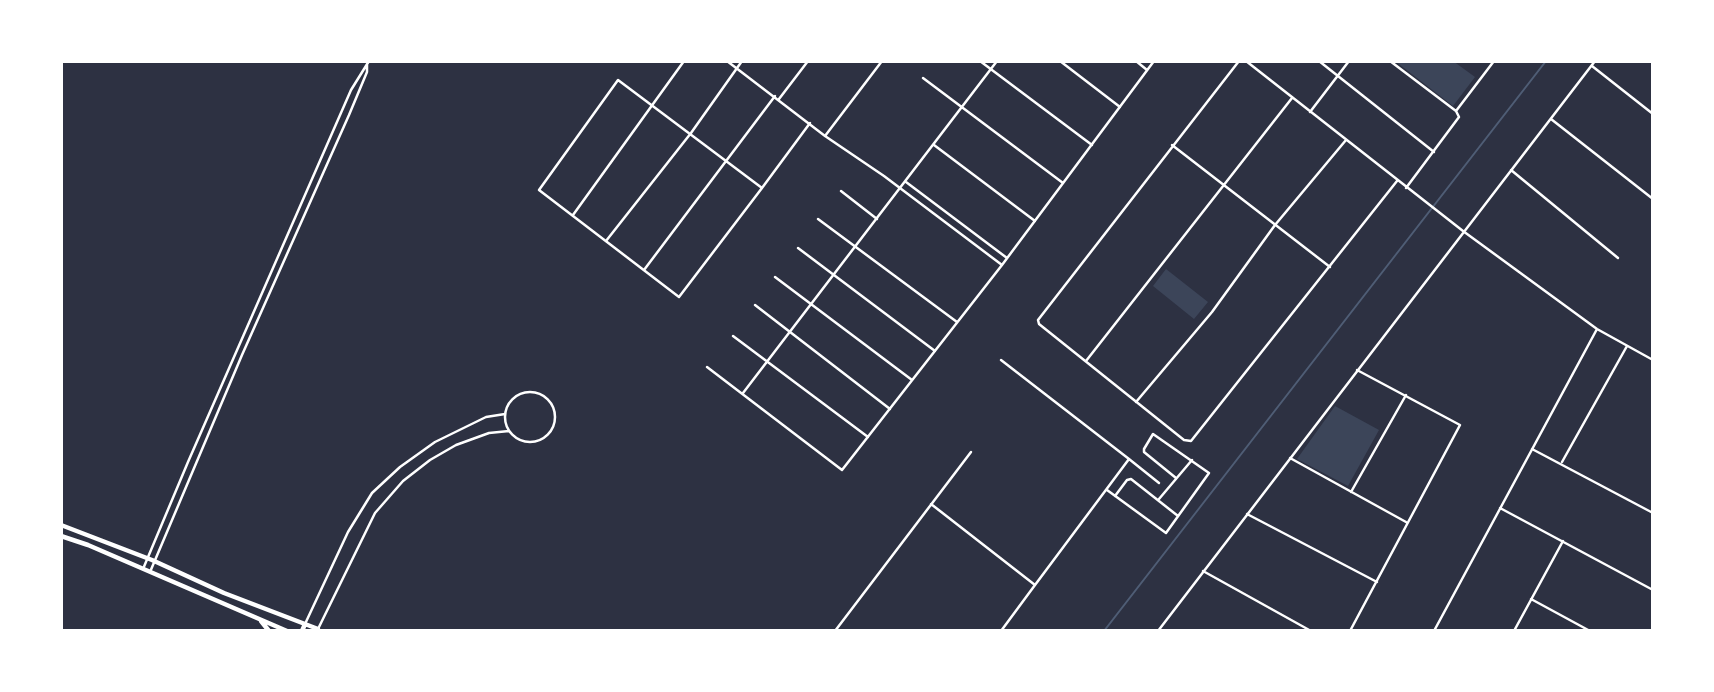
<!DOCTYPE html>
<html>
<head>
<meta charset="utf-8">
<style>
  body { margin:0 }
  #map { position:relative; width:1714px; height:692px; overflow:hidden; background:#2d3142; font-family:Arial,sans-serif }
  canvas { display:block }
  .frame { position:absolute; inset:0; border:63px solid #fff; pointer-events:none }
</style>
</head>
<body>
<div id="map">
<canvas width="1714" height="692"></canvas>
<div class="frame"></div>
</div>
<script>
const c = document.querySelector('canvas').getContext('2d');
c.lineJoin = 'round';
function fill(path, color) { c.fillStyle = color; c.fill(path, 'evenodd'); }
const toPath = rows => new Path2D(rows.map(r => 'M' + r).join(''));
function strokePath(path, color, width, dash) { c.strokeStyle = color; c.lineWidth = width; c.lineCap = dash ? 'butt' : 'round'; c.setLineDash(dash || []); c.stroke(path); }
const green = toPath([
  [1395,61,1453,61,1475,77,1453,106],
  [1166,269,1208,302,1194,319,1153,286],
  [1335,406,1379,430,1348,486,1297,459]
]);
const stream = toPath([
  [1104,631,1546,61]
]);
const minor = toPath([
  [727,61,825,136,882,61],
  [980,61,1092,145],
  [1060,61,1120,107],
  [1136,61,1147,70],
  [1239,61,1038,320,1039,324,1184,440,1191,441,1397,181],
  [1246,61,1463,231,1597,329,1653,360],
  [1319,61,1434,152],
  [1390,61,1456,111,1459,117,1406,188],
  [1592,66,1653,114],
  [923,78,1063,183],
  [779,99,808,61],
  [1456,111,1494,61],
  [1310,112,1349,61],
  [1551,119,1653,199],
  [825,136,884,176,1002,265],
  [934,145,1035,221],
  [1172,145,1330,267],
  [1511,170,1618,258],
  [906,182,1007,258],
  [762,188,618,80,539,190,679,297,762,188,810,123],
  [841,191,877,219],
  [573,215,684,61],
  [818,219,957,322],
  [606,241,691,133,742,61],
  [798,248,935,351],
  [644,270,775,96],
  [775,277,912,380],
  [755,305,890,409],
  [733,336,868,437],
  [1001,360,1129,459,1035,585],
  [1086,361,1292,98],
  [707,367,842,470,1002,265,1154,61],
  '505 417a25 25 0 1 1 50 0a25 25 0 1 1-50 0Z',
  [743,393,997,61],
  [1136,402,1212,312,1275,225,1346,140],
  [1532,449,1653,513],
  [1290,458,1406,522],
  [1129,459,1159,483],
  [1562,462,1627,346],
  [1107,490,1166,533,1209,473,1153,434,1144,449,1144,452,1176,478],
  [1351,492,1406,395],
  [1115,496,1127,480,1131,479,1178,516],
  [1159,499,1192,460],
  [931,504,1035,585,1001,631],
  [1500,508,1653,590],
  [1247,514,1377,582],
  [143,569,188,462,351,90,369,61],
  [1203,571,1311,631],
  [150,572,242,355,349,115,367,72,367,65],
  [1531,599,1590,631],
  [305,624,348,532,372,493,400,467,435,442,486,417,505,414],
  [318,629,375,513,403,481,430,460,456,445,489,433,509,431],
  [835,631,971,452],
  [1158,631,1595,61],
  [1350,631,1460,425,1357,370],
  [1434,631,1597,329],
  [1514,631,1563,541]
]);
const primary = toPath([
  [61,525,152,560,224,593,318,629,318,631],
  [61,536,88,545,287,631],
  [261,621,269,631],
  [302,631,305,624]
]);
fill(green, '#3c4559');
strokePath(stream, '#4f5d75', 2);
strokePath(minor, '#fff', 2.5);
strokePath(primary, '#fff', 4.5);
</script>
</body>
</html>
